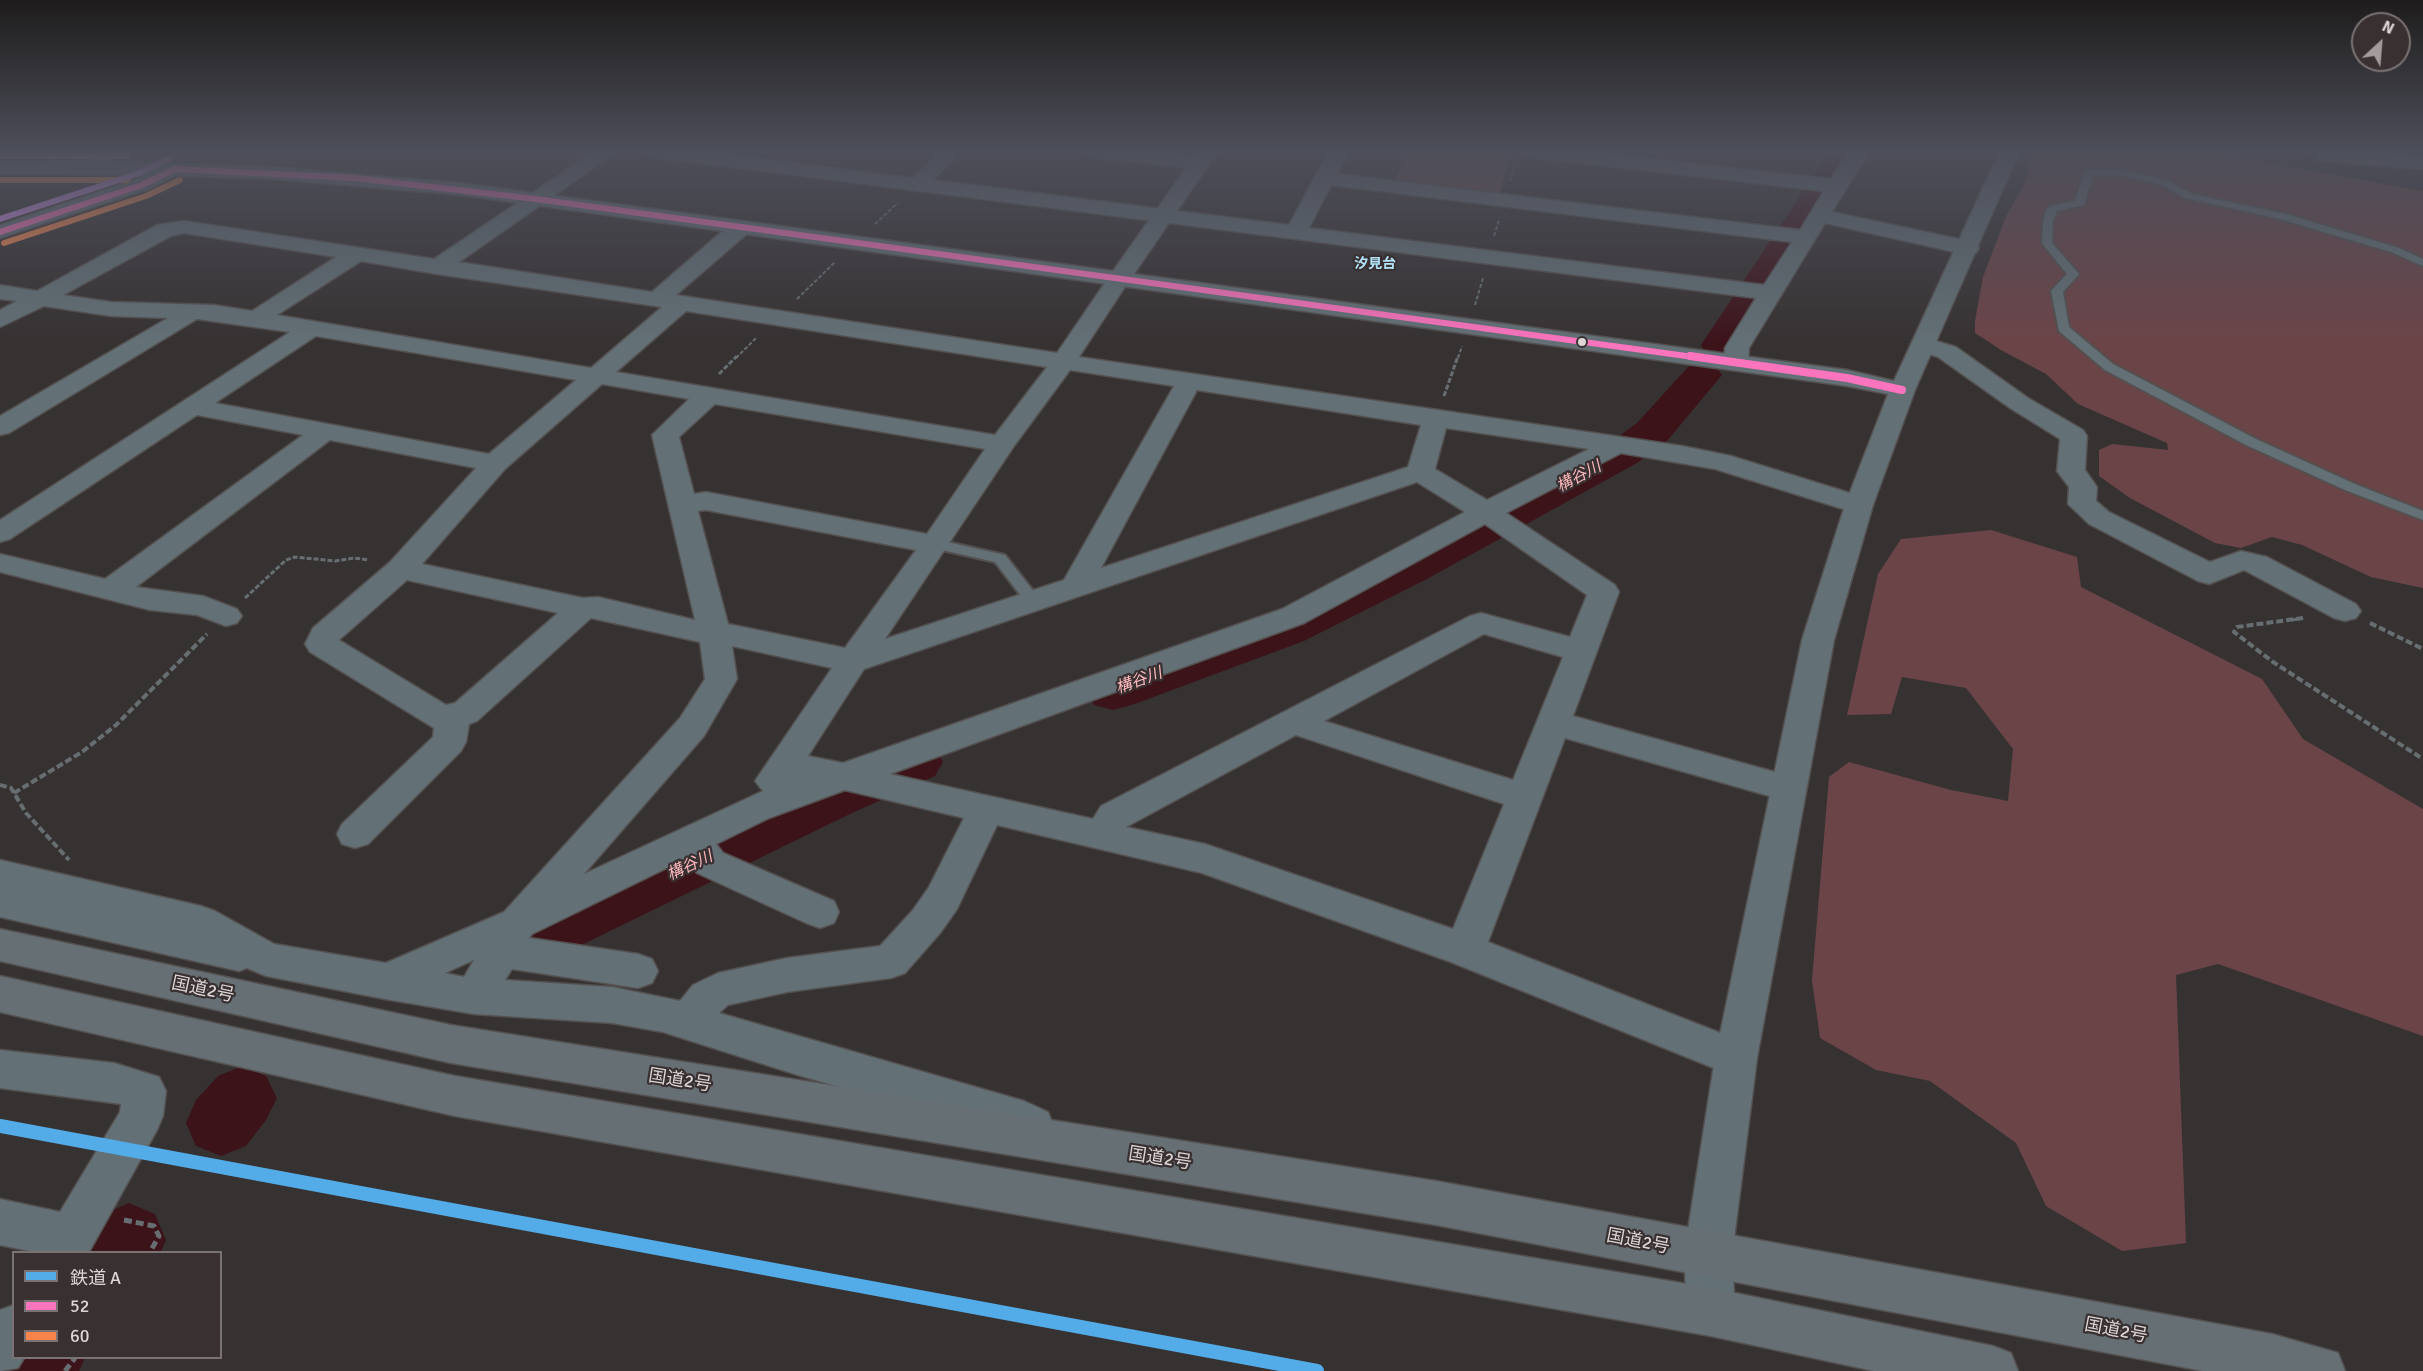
<!DOCTYPE html>
<html>
<head>
<meta charset="utf-8">
<style>
  body { margin:0 }
  #map { position:relative; width:2423px; height:1371px; overflow:hidden; background:#373232; font-family:Signika,"Noto Sans JP",sans-serif }
  canvas { display:block }
  .legend { position:absolute; left:12px; top:1251px; width:210px; height:108px; box-sizing:border-box; background:#393031; border:2px solid #7a7273; margin:0; padding:8px 10px; list-style:none; font-size:18px; color:#dbd5d5 }
  .legend li { display:flex; align-items:center; gap:12px; height:30px }
  .legend b { width:30px; border:2px solid #7a7273 }
  .north { position:absolute; left:2351px; top:12px; width:60px; height:60px; box-sizing:border-box; background:#393031; border:2px solid #7a7273; border-radius:50%; rotate:26deg; font-size:16px; font-weight:700; line-height:24px; text-align:center; color:#dbd5d5 }
  .north::after { content:''; display:block; margin:auto; width:21px; height:27px; background:#a29c9c; clip-path:polygon(50% 0,100% 100%,50% 72%,0 100%) }
</style>
</head>
<body>
<div id="map">
<canvas width="2423" height="1371"></canvas>
<ul class="legend">
<li><b style="height:8px;background:#53ace8"></b>鉄道 A</li>
<li><b style="height:8px;background:#fc73be"></b>52</li>
<li><b style="height:8px;background:#f8844c"></b>60</li>
</ul>
<div class="north">N</div>
</div>
<script>
const c = document.querySelector('canvas').getContext('2d');
c.lineJoin = 'round';
function fill(path, color) { c.fillStyle = color; c.fill(path, 'evenodd'); }
const toPath = rows => new Path2D(rows.map(r => 'M' + r).join(''));
function strokePath(path, color, width, dash) { c.strokeStyle = color; c.lineWidth = width; c.lineCap = dash ? 'butt' : 'round'; c.setLineDash(dash || []); c.stroke(path); }
function label(font, color, halo, rows, align = 'center') {
  c.font = font + ' Signika,"Noto Sans JP",sans-serif'; c.lineWidth = 4.5; c.setLineDash([]); c.textBaseline = 'middle'; c.strokeStyle = halo; c.fillStyle = color; for (const [text, x, y, turn = 0] of rows) {
    c.save(); c.translate(x, y); c.rotate((+turn || 0) * Math.PI / 180); c.textAlign = isNaN(turn) ? turn : align; if (halo) c.strokeText(text, 0, 0); c.fillText(text, 0, 0); c.restore();
  }
}
const green = toPath([
  [1408,151,1497,151,1512,152,1500,193,1395,181],
  [2041,151,2203,151,2423,191,2423,588,2371,577,2302,545,2272,537,2241,548,2215,543,2130,498,2099,476,2099,450,2112,444,2168,450,2167,443,2078,404,2046,374,2001,350,1975,333,1975,321,1983,277,2007,214,2023,187,2034,156],
  [1991,530,2077,557,2081,587,2262,679,2303,739,2423,809,2423,1036,2218,964,2176,975,2186,1243,2122,1251,2046,1206,2016,1143,1930,1081,1876,1070,1820,1038,1812,980,1829,777,1849,762,1951,790,2008,801,2013,749,1966,688,1902,677,1891,714,1847,715,1878,574,1901,539]
]);
const river = toPath([
  [1830,151,1861,151,1807,240,1734,353,1720,357,1706,353,1701,345,1830,151],
  [1702,363,1716,367,1722,375,1667,441,1637,463,1427,579,1304,641,1132,705,1113,710,1094,705,1087,692,1094,679,1268,617,1393,557,1607,445,1637,423,1688,367,1702,363],
  [915,742,935,748,943,762,935,776,852,813,565,953,543,961,521,953,512,935,521,917,812,783,915,742],
  [242,1066,266,1076,277,1098,266,1120,246,1146,221,1156,196,1146,186,1123,196,1100,218,1076,242,1066],
  [129,1203,155,1214,166,1240,161,1252,83,1252,93,1225,103,1214,129,1203],
  [14,1334,14,1358,85,1358,79,1371,0,1371,0,1359,14,1334]
]);
const pathFar3 = toPath([
  [1510,181,1515,165],
  [875,224,898,203],
  [1494,236,1499,220],
  [797,299,835,262],
  [1475,305,1483,278],
  [736,358,757,337],
  [1458,358,1462,346]
]);
const pathFar2 = toPath([
  [719,374,737,356],
  [1444,396,1458,356],
  [245,598,286,560,295,557,335,561,354,558,369,560],
  [2292,620,2303,618]
]);
const pathFar1 = toPath([
  [2303,618,2237,627,2234,632,2273,662,2423,759],
  [2370,623,2423,649],
  [0,785,11,788,26,813,69,860],
  [14,793,82,752,116,725,207,634]
]);
const path = toPath([
  [124,1220,154,1226,159,1236,150,1252],
  [65,1371,75,1358]
]);
const service = toPath([
  [2085,170,2125,170,2167,180,2192,194,2286,214,2399,248,2423,259,2423,266,2391,252,2280,219,2185,198,2160,184,2125,176,2093,175,2084,205,2057,211,2053,221,2052,243,2079,274,2063,292,2069,327,2113,364,2256,439,2355,484,2423,511,2423,520,2345,490,2246,445,2105,370,2059,331,2051,291,2067,274,2042,243,2043,221,2046,210,2050,206,2075,201,2085,170],
  [934,539,1005,555,1041,601,1038,605,1028,605,995,562,929,547,927,544,929,541,934,539]
]);
const minor = toPath([
  [101,151,123,151,98,171,84,171,81,167,84,163,101,151],
  [595,151,618,151,459,262,652,292,733,222,741,221,749,222,752,227,749,232,676,295,1057,353,1111,274,1119,272,1127,274,1130,279,1079,357,1682,446,1731,456,1869,499,1873,505,1869,511,1859,514,1715,469,1621,453,1506,513,1615,585,1619,592,1573,716,1800,779,1805,788,1800,797,1787,801,1565,738,1488,942,1751,1045,1757,1058,1751,1071,1736,1077,1451,962,1202,873,997,825,957,909,941,932,905,973,891,978,787,992,728,1005,719,1013,1024,1101,1048,1112,1054,1127,1048,1142,1032,1148,999,1133,801,1076,663,1032,612,1023,474,1014,385,999,266,976,247,968,239,971,0,917,0,860,201,906,215,911,274,944,386,963,504,912,680,718,705,679,700,642,591,618,477,721,469,724,466,742,461,751,368,844,355,848,342,844,337,834,342,824,433,737,434,728,310,652,305,644,313,628,390,562,476,468,330,440,136,587,203,596,237,609,242,616,237,623,226,626,197,615,150,610,0,572,0,554,105,579,303,435,197,415,10,539,0,542,0,520,290,332,197,319,9,433,0,435,0,416,168,318,111,316,44,306,0,327,0,310,17,301,0,299,0,285,37,291,157,225,184,221,434,259,595,151],
  [184,233,336,257,252,311,214,305,111,302,63,295,171,236,184,233],
  [361,261,437,274,662,307,591,368,277,315,361,261],
  [686,311,1047,367,995,435,616,372,686,311],
  [316,336,576,380,489,454,215,403,316,336],
  [1070,370,1174,386,1064,580,885,639,1014,446,1070,370],
  [602,384,689,399,652,435,695,620,598,597,583,598,422,564,505,469,602,384],
  [1197,390,1421,425,1408,467,1101,568,1197,390],
  [715,404,985,449,927,534,706,492,694,494,679,437,715,404],
  [1446,428,1589,449,1487,500,1435,469,1446,428],
  [1417,482,1465,512,1282,609,843,763,808,756,864,669,1417,482],
  [706,510,916,550,845,648,728,624,698,511,706,510],
  [1485,524,1587,595,1570,637,1481,613,1470,616,1101,806,1093,819,890,774,1304,623,1485,524],
  [407,580,558,613,455,703,446,705,339,640,407,580],
  [1484,634,1563,657,1513,780,1324,721,1484,634],
  [732,646,832,668,755,781,763,791,584,874,704,736,737,679,732,646],
  [1296,735,1504,804,1453,929,1205,844,1126,827,1296,735],
  [845,790,964,818,929,887,913,910,880,946,787,958,718,973,693,985,680,1001,612,987,505,980,512,969,638,988,652,983,658,971,652,959,638,954,529,938,532,934,685,859,697,873,806,923,820,928,834,923,839,912,834,901,723,853,716,844,769,818,845,790],
  [474,960,464,977,445,973,474,960],
  [644,151,699,151,913,178,940,151,961,151,933,180,1289,225,1329,151,1349,151,1337,174,1800,230,1824,191,1531,157,1521,151,1581,151,1831,179,1849,151,1869,151,1832,212,1968,241,1976,243,1979,248,1976,253,1968,255,1825,223,1749,348,1748,363,1745,368,1736,370,1727,368,1724,363,1725,348,1756,298,654,157,644,151],
  [1331,185,1792,242,1764,285,1309,228,1331,185],
  [1084,151,1144,151,1199,157,1206,159,1209,163,1206,167,1199,169,1094,157,1084,151],
  [2308,151,2345,151,2423,157,2423,169,2324,161,2317,159,2308,151],
  [1923,337,1956,347,2028,398,2083,430,2087,436,2085,470,2097,487,2096,501,2109,512,2210,562,2241,551,2267,557,2356,604,2361,611,2356,618,2345,621,2334,618,2244,570,2209,584,2198,581,2089,524,2068,504,2069,487,2057,471,2060,439,2010,408,1938,357,1914,349,1911,344,1914,339,1923,337],
  [0,1050,114,1063,159,1077,166,1091,163,1116,157,1130,89,1252,34,1252,0,1245,0,1199,60,1212,120,1112,121,1104,0,1088,0,1050],
  [14,1305,14,1358,24,1358,18,1368,0,1371,0,1310,14,1305]
]);
const tertiary = toPath([
  [1198,151,1218,151,1134,274,1847,370,1894,381,1992,168,2003,151,2023,151,2012,168,1915,390,1873,505,1834,640,1757,1058,1732,1255,1735,1312,1728,1329,1711,1336,1694,1329,1687,1312,1684,1255,1715,1058,1802,640,1845,505,1888,394,1847,386,461,195,274,179,175,176,149,189,0,238,0,225,148,175,0,174,0,162,91,161,274,167,461,183,1113,271,1198,151]
]);
const trunk = toPath([
  [0,929,451,1025,1436,1181,2272,1334,2338,1353,2345,1371,2203,1371,1436,1225,451,1063,0,961,0,929],
  [0,976,455,1076,1711,1288,1993,1346,2011,1353,2018,1371,1874,1371,1711,1336,455,1116,0,1012,0,976]
]);
const bus1Far1 = toPath([
  [0,232,142,185,175,169,355,178,536,199,1701,358]
]);
const bus1 = toPath([
  [1690,356,1847,378,1902,390]
]);
const bus2 = toPath([
  [0,180,127,180],
  [4,243,146,196,180,180]
]);
const bus3 = toPath([
  [0,156,127,156],
  [0,219,137,174,170,158]
]);
const rail1 = toPath([
  [0,1126,1317,1371]
]);
const markers = [
  [1582,342,5,"#dbd5d5"]
];
const farNeighbourhoodnames = [
  ["汐見台",1375,264]
];
const waterNames = [
  ["構谷川",1579,477,-28],
  ["構谷川",1139,681,-20],
  ["構谷川",690,866,-25]
];
const nearStreetnames = [
  ["国道2号",203,990,12],
  ["国道2号",680,1081,9],
  ["国道2号",1160,1159,9],
  ["国道2号",1638,1242,11],
  ["国道2号",2116,1331,11]
];
fill(green, '#6b4448');
fill(river, '#3d131a');
strokePath(service, '#545050', 4);
strokePath(minor, '#545050', 3);
strokePath(tertiary, '#545050', 3);
strokePath(trunk, '#545050', 3);
strokePath(pathFar3, '#676e71', 2, [4, 2]);
strokePath(pathFar2, '#676e71', 3, [5, 2]);
strokePath(pathFar1, '#676e71', 4, [7, 3]);
strokePath(path, '#676e71', 5, [8, 4]);
fill(service, '#637076');
fill(minor, '#637076');
fill(tertiary, '#637076');
fill(trunk, '#656f74');
strokePath(bus1Far1, '#fc73be', 6);
strokePath(bus1, '#fc73be', 8);
strokePath(bus2, '#f8844c', 6);
strokePath(bus3, '#ca8be6', 6);
strokePath(rail1, '#53ace8', 14);
const sky = c.createLinearGradient(0, 0, 0, 343);
sky.addColorStop(0, '#1e1c1c');
sky.addColorStop(0.44, '#4d4f5a');
sky.addColorStop(1, '#4d4f5a00');
c.fillStyle = sky;
c.fillRect(0, 0, 2423, 343);
for (const [x, y, r, color] of markers) { const dot = new Path2D(); dot.arc(x, y, r, 0, 2 * Math.PI); c.fillStyle = color; c.fill(dot); strokePath(dot, '#393031', 2); }
label('bold 14px', '#b2e5fb', '#393031', farNeighbourhoodnames);
label('italic 16px', '#fdb8bd', '#393031', waterNames);
label('18px', '#dbd5d5', '#393031', nearStreetnames);
</script>
</body>
</html>
